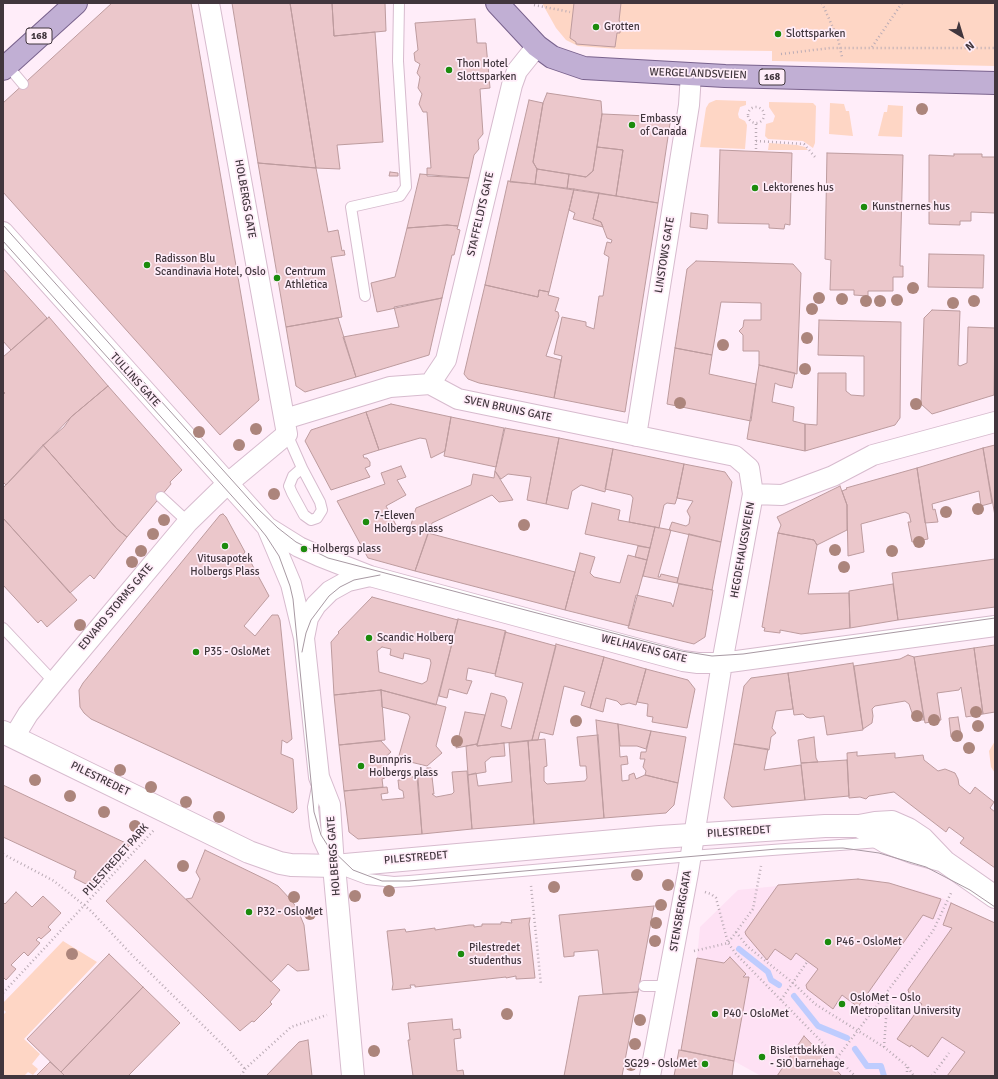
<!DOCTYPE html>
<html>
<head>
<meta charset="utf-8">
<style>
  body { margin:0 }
  #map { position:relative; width:998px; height:1079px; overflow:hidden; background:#ffedf9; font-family:Signika,sans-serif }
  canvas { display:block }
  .frame { position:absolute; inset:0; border:4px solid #41363d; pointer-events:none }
  .north { position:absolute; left:942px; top:16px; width:40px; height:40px; -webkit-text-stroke:3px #ffedf9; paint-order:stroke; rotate:142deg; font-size:11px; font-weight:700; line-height:16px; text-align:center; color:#41363d }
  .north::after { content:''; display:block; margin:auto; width:14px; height:18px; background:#41363d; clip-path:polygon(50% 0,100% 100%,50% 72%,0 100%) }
</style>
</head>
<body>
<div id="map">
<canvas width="998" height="1079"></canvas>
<div class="frame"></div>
<div class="north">N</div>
</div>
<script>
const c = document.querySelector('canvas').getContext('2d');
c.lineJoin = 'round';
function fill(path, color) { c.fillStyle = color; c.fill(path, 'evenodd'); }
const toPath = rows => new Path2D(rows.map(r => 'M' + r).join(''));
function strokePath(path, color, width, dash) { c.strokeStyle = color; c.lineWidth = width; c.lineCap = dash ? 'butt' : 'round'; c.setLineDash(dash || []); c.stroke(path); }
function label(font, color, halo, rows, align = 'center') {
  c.font = font + ' Signika,sans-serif'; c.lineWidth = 3.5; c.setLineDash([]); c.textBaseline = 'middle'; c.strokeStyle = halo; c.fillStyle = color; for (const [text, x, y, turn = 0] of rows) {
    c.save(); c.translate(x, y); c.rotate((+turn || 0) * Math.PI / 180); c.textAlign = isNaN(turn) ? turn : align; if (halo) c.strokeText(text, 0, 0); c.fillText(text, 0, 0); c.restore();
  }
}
const built = toPath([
  [869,879,920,891,942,898,995,923,995,1076,761,1076,734,1061,681,1050,697,958,700,927,738,890,827,881]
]);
const green = toPath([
  [542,3,995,3,995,66,776,61,772,61,772,51,618,49,578,46,566,40,556,28],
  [716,100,746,101,746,105,740,107,738,114,739,118,745,121,747,125,745,149,700,147,706,108,709,103],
  [769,102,813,103,816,106,815,143,813,148,803,141,768,139,765,136,766,124,773,122,775,116,769,107],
  [830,103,844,104,846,111,849,111,853,136,829,134],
  [888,105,903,106,902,137,878,136,884,112,887,112],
  [769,143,797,145,805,147,808,150,768,150],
  [995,741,995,773,991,767,989,751],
  [63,941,97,962,24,1039,40,1054,32,1064,38,1069,33,1075,28,1072,24,1076,3,1076,3,1015,6,1012,3,1009,3,1003]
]);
const stream = toPath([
  [739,949,768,972,771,980,779,985],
  [794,996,818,1026,847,1038],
  [855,1049,867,1066,881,1066,884,1076]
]);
const building = toPath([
  [112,3,191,3,259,400,220,435,3,192,3,103,112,3],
  [232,3,290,3,316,168,258,163,232,3],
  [290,3,332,3,334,36,375,32,383,142,337,145,340,169,316,168,290,3],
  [332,3,385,3,386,31,334,36,332,3],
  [574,3,621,3,619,21,620,21,620,33,617,33,615,47,576,44,576,42,570,38,574,3],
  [475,19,477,43,486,43,490,88,480,89,483,134,478,140,479,149,474,155,469,178,427,176,427,168,431,168,427,112,423,112,419,104,422,94,418,88,420,77,417,73,420,64,415,61,414,53,418,50,415,23,475,19],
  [547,93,601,101,602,114,593,171,586,177,537,169,533,162,543,103,547,93],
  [529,100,543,103,533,162,537,169,535,184,510,182,529,100],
  [602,114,671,117,658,203,616,196,623,150,597,147,602,114],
  [597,147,623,150,616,196,567,189,569,174,586,177,593,171,597,147],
  [720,150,792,153,790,225,785,224,784,229,769,228,769,224,718,223,720,150],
  [827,153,903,155,900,266,903,266,903,277,893,277,893,291,868,291,868,296,854,295,854,290,830,290,831,260,825,259,827,153],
  [954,154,982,154,982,157,995,157,995,213,971,212,971,221,960,221,960,225,929,224,929,155,954,156,954,154],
  [258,163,316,168,328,232,338,230,342,251,344,250,345,255,331,257,342,317,286,327,258,163],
  [537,169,569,174,567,189,535,184,537,169],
  [390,172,398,173,398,176,389,176,390,172],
  [420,174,469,178,458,226,447,225,407,228,420,174],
  [508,181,574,189,549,292,539,290,538,297,485,285,508,181],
  [574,189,599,193,593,219,601,222,603,227,573,219,575,213,569,210,574,189],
  [599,193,658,203,625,412,554,398,562,356,554,354,562,317,586,322,586,326,594,329,599,296,603,296,609,257,604,254,607,242,611,243,612,240,607,238,601,222,593,219,599,193],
  [691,213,708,215,707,229,690,227,691,213],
  [447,225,458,226,457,229,460,230,454,255,452,255,442,298,377,312,371,283,395,277,407,228,447,225],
  [929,254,984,255,983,288,928,287,929,254],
  [696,261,793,264,801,273,797,374,759,365,759,351,743,351,743,335,739,331,743,327,744,320,761,320,761,303,721,302,712,355,675,348,687,269,696,261],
  [3,269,47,318,11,350,3,341,3,269],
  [485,285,538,297,539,290,549,292,548,295,559,298,555,311,558,312,559,316,546,356,561,360,554,398,479,383,468,379,464,374,485,285],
  [442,298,429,355,356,377,343,337,399,327,394,307,442,298],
  [932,310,960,311,958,365,960,366,967,363,968,327,995,328,994,395,932,414,921,404,924,318,932,310],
  [49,317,108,386,71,417,6,485,3,482,3,395,5,393,3,391,3,357,49,317],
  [338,318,356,377,305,392,296,386,286,327,338,318],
  [819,320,901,322,900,418,895,425,805,451,805,424,817,425,818,373,846,373,846,391,851,395,864,396,864,356,818,355,819,320],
  [675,348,712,355,709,374,756,384,751,421,667,404,675,348],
  [759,365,795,373,792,388,779,385,775,383,772,402,794,407,793,421,805,424,805,451,747,439,759,365],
  [108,386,182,470,170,482,171,484,127,537,117,529,43,445,64,427,71,417,108,386],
  [391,404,451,417,445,451,431,458,426,439,420,438,379,450,366,412,391,404],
  [366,412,379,450,363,455,364,458,367,458,370,462,370,466,365,468,370,477,331,490,305,441,311,430,366,412],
  [451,417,504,428,496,467,444,456,451,417],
  [505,428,559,438,546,504,527,500,531,477,508,474,501,479,495,471,505,428],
  [559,438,613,449,605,492,581,485,572,491,568,509,546,504,559,438],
  [43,445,117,529,127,537,94,579,90,575,70,593,3,518,3,488,43,445],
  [995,445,995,516,983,448,995,445],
  [983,448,992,503,981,506,979,491,932,504,933,510,935,509,938,522,925,523,917,468,983,448],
  [613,449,684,464,677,498,675,504,667,503,664,505,659,528,629,522,633,498,631,495,605,489,613,449],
  [684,464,725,472,732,482,721,542,669,530,672,522,686,526,689,524,690,517,687,511,693,501,677,498,684,464],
  [401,466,406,477,397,480,406,495,386,506,397,527,406,530,410,528,416,508,471,485,473,474,494,478,495,471,513,500,499,502,492,495,432,523,415,571,368,558,337,501,385,484,381,473,401,466],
  [917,468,928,539,912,542,908,522,911,522,909,514,905,512,861,524,864,552,848,556,847,505,842,491,847,489,846,488,917,468],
  [840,486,847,505,847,530,817,545,814,540,778,533,781,525,777,517,840,486],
  [592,503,620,510,618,520,655,527,650,548,585,534,592,503],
  [223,514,226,517,245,552,238,561,242,564,248,557,269,596,244,626,255,636,272,615,278,615,280,620,292,739,287,743,282,740,281,754,293,759,297,809,293,813,91,719,84,713,80,707,79,690,83,683,220,515,223,514],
  [3,518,77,600,47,627,41,620,38,623,3,585,3,518],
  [655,527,671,530,658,577,660,577,661,574,678,578,677,583,643,576,655,527],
  [428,533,575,572,565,610,415,571,428,533],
  [778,533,814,540,817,545,808,594,849,593,850,628,801,634,780,630,780,633,764,631,765,628,762,627,778,533],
  [689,534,721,542,712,590,677,583,689,534],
  [638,546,650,548,647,560,635,557,638,546],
  [580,553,595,557,590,573,594,577,620,583,628,555,647,560,629,626,565,610,580,553],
  [995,559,995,607,898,620,892,573,995,559],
  [679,584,713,590,705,637,694,644,628,628,636,595,671,603,673,607,679,584],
  [893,584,898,620,850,628,849,591,893,584],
  [372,597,458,620,436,705,381,690,334,695,331,642,339,633,338,632,372,597],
  [382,647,391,649,390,655,403,659,404,653,430,659,431,663,427,681,422,684,379,672,377,651,382,647],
  [458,619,506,631,495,674,468,668,466,680,472,681,467,694,449,689,447,698,439,696,458,619],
  [505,632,556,646,532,740,477,746,491,693,505,697,507,701,501,726,511,729,523,683,495,676,505,632],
  [556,644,604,657,590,708,581,705,585,692,564,686,553,735,540,732,538,740,532,740,556,644],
  [995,645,995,712,983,714,974,648,995,645],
  [974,648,983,714,966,717,961,687,959,690,937,693,941,720,925,723,914,657,974,648],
  [908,655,914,657,924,720,918,720,913,716,909,704,905,701,875,706,872,709,873,716,872,723,863,729,854,666,900,659,908,655],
  [604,657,646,669,636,705,629,703,621,705,617,701,606,698,603,712,590,708,604,657],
  [853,663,863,730,827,735,824,716,810,718,806,717,803,714,794,715,788,673,853,663],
  [646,669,688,680,695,689,687,728,652,722,653,717,647,716,648,704,637,702,646,669],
  [788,673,793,709,776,711,772,728,776,733,771,737,769,750,734,744,744,686,751,678,788,673],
  [381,690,385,740,339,745,334,695,381,690],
  [381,690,446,707,436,746,442,753,427,766,398,759,410,717,408,714,382,707,381,690],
  [465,712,485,715,477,744,456,748,465,712],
  [958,717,961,735,951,737,949,718,958,717],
  [596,720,618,724,620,757,627,756,628,764,621,765,622,781,629,780,629,775,634,773,636,779,645,775,678,783,674,805,666,813,604,818,596,720],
  [618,724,651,731,646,749,637,746,620,746,618,724],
  [651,731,686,737,678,783,645,775,646,771,643,767,645,759,640,759,641,752,646,752,651,731],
  [598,735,604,818,534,824,528,741,545,739,547,766,544,767,544,781,547,784,585,781,587,778,586,766,580,766,577,737,598,735],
  [814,737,816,758,818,762,801,763,798,740,814,737],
  [381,741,391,752,383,759,385,778,382,779,383,787,344,791,339,745,381,741],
  [528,741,534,824,472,829,468,775,476,773,478,786,512,782,509,743,528,741],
  [504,743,505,756,491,757,485,762,486,772,468,775,466,746,477,744,477,746,504,743],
  [734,744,768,749,764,770,801,765,805,800,732,807,724,798,734,744],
  [857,752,857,756,895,753,895,758,923,755,924,760,938,771,945,769,955,773,958,779,959,785,970,794,975,787,994,802,990,808,995,812,995,868,960,843,964,838,949,827,946,832,894,792,869,796,866,799,860,797,849,798,847,753,857,752],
  [847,760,849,796,805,800,801,763,847,760],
  [427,768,431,768,434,794,432,794,436,797,452,794,454,792,452,772,467,771,472,829,422,834,417,777,427,768],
  [402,775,411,775,414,779,418,778,422,834,358,839,349,832,344,791,387,787,388,793,381,794,382,800,404,798,403,791,399,789,398,780,402,780,402,775],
  [3,785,130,845,90,886,74,878,76,871,3,837,3,785],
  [205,850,269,881,278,886,291,900,297,908,304,925,309,970,297,971,288,964,271,982,186,899,192,898,200,879,196,872,205,850],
  [145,860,280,990,270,1002,272,1004,254,1022,252,1021,240,1031,106,901,145,860],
  [858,879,889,883,941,899,933,919,923,915,858,1007,842,995,833,1009,807,989,806,985,818,969,796,953,791,960,775,949,767,960,746,935,745,932,778,885,858,879],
  [16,892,32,907,43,896,61,913,48,927,51,930,41,939,39,937,36,940,40,943,28,956,24,952,11,965,16,969,6,980,3,977,3,902,5,904,16,892],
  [951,903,995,923,995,1076,947,1076,965,1052,942,1037,928,1057,911,1045,910,1047,897,1039,922,1004,910,996,908,990,952,928,943,925,951,903],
  [654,906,638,992,603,994,598,950,574,952,574,956,564,957,559,915,654,906],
  [530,918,529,924,535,978,516,979,516,976,506,978,506,977,415,987,415,985,410,985,411,988,392,990,393,984,387,931,405,929,406,932,435,928,435,930,469,925,474,925,474,927,482,926,482,924,501,924,501,922,512,923,511,920,530,918],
  [109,954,143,987,61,1072,27,1039,109,954],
  [730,957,746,974,743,977,749,977,734,1061,681,1050,697,958,724,963,730,957],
  [143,987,180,1023,128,1076,65,1076,61,1072,143,987],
  [638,992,622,1076,564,1076,579,996,638,992],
  [452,1019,453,1030,460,1029,461,1038,454,1039,457,1071,463,1070,464,1076,413,1076,408,1040,410,1040,408,1023,452,1019],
  [804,1036,842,1076,777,1076,804,1036],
  [308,1040,312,1076,266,1076,299,1042,308,1040],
  [679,1050,734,1061,732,1076,674,1076,679,1050],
  [50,1062,61,1072,65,1076,36,1076,50,1062]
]);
const path = toPath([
  [822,3,838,39,842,57],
  [534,5,570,12],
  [872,47,902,3],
  [781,54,830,48,995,48],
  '748 115a8 8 0 1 1 16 0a8 8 0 1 1-16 0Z',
  [756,141,804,144,815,157],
  [756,149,756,123],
  [3,854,54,881,90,910,132,955,231,1053,245,1069],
  [531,886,541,985],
  [705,892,711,894,716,898,728,943,736,954,855,1076],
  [736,932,747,946,793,983,815,1004,884,1047,907,1066,914,1076],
  [694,951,728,943,753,909,761,866],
  [3,993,155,829],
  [781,1000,807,962],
  [884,1047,888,991],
  [837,1058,933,931,951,893],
  [907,1067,907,1076],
  [241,1076,245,1069,291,1027,327,1015],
  [932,1076,949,1053]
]);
const service = toPath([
  [7,65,23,84],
  [365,296,351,207,400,196,406,187,398,61,399,3],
  [287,434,302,468],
  [302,468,320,502,322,510,317,518,311,520,304,515,292,493,289,486,293,476,302,468],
  [161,497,188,522],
  [3,628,54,682],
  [318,782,313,807,315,826,318,840,325,855,330,862],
  [343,870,367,879,394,882,409,881,691,856,880,842],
  [644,986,667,986]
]);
const minor = toPath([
  [3,232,267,527,299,547,319,556,370,576,683,661,698,663,722,663,995,626],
  [430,384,446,360,512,85,517,71,537,46],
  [285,419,390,387,430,384,458,399,735,456,749,468,753,494,722,663,688,873,650,1076],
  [636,436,689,105,691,74],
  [753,494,782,495,833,476,873,455,995,422],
  [267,527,291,584,304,638,319,777,330,805,334,866],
  [304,638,308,618,316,605,330,591,348,581,370,576],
  [14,737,28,714,54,682,188,522,227,484,287,434,209,3]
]);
const tertiary = toPath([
  [334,866,353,1076]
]);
const secondary = toPath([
  [3,732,249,852,280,863,291,865,334,866,660,837,825,826,859,826,875,823,892,822,908,829,923,839,945,862,995,897],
  [859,826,886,842,915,853,944,861]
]);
const primary = toPath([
  [497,3,537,46,552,57,584,68,725,76,995,83],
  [3,69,76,3]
]);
const tram = toPath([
  [3,225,257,508,278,528,296,542,328,558,681,651,712,656,743,654,995,618],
  [3,241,249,515,266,536,279,556,290,586,293,599,314,812,321,835,328,846,353,870,382,881,409,881,777,849,843,848,879,853,926,867,970,890,995,907],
  [302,652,306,633,311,620,329,596,340,587,354,580,380,575]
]);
const trees = [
  [922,109],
  [913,288],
  [819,298],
  [842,299],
  [897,300],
  [866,301],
  [880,301],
  [974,301],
  [953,303],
  [812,309],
  [807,338],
  [723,345],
  [805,369],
  [680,403],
  [916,404],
  [256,429],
  [199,432],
  [239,445],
  [274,494],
  [978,509],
  [946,512],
  [164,520],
  [524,525],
  [153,534],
  [919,542],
  [835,550],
  [141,551],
  [892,551],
  [132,562],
  [844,567],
  [80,625],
  [976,712],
  [917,716],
  [934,720],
  [576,721],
  [978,726],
  [957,736],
  [457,741],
  [969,748],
  [120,770],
  [35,780],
  [151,787],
  [70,796],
  [186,802],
  [104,812],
  [219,817],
  [135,826],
  [183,866],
  [637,875],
  [668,885],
  [554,887],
  [389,891],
  [355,896],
  [294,897],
  [661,905],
  [310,914],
  [656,923],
  [655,941],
  [72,954],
  [507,1014],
  [640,1020],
  [635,1044],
  [374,1051],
  [631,1065]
];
const markers = [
  [596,27,4,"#1c8b0d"],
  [778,34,4,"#1c8b0d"],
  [449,70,4,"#1c8b0d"],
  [632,125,4,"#1c8b0d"],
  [755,188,4,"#1c8b0d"],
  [864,207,4,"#1c8b0d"],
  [147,265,4,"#1c8b0d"],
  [277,278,4,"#1c8b0d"],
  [366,522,4,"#1c8b0d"],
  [225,546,4,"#1c8b0d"],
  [304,549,4,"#1c8b0d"],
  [369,638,4,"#1c8b0d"],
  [196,652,4,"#1c8b0d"],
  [361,766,4,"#1c8b0d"],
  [249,912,4,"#1c8b0d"],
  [828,942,4,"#1c8b0d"],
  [461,954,4,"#1c8b0d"],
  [842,1004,4,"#1c8b0d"],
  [715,1014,4,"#1c8b0d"],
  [762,1057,4,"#1c8b0d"],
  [705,1064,4,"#1c8b0d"]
];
const shields = [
  [39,36,26],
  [772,77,26]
];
const shieldNames = [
  ["168",39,36],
  ["168",772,77]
];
const poiNames = [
  ["Grotten",604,27],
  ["Slottsparken",786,34],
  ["Thon Hotel",457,64],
  ["Slottsparken",457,77],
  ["Embassy",640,119],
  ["of Canada",640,132],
  ["Lektorenes hus",763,188],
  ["Kunstnernes hus",872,207],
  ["Radisson Blu",155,259],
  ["Scandinavia Hotel, Oslo",155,272],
  ["Centrum",285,272],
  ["Athletica",285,285],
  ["7-Eleven",374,516],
  ["Holbergs plass",374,529],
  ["Holbergs plass",312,549],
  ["Vitusapotek",225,559,"center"],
  ["Holbergs Plass",225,572,"center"],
  ["Scandic Holberg",377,638],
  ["P35 - OsloMet",204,652],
  ["Bunnpris",369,760],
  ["Holbergs plass",369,773],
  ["P32 - OsloMet",257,912],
  ["P46 - OsloMet",836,942],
  ["Pilestredet",469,948],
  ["studenthus",469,961],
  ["OsloMet – Oslo",850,998],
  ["Metropolitan University",850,1011],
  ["P40 - OsloMet",723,1014],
  ["Bislettbekken",770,1051],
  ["- SiO barnehage",770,1064],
  ["SG29 - OsloMet",697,1064,"right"]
];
const streetNames = [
  ["WERGELANDSVEIEN",698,74,2],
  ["HOLBERGS GATE",245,199,80],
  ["STAFFELDTS GATE",481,214,-77],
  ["LINSTOWS GATE",665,255,-81],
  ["TULLINS GATE",135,380,48],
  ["SVEN BRUNS GATE",508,409,12],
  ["HEGDEHAUGSVEIEN",743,550,-80],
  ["EDVARD STORMS GATE",116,607,-50],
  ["WELHAVENS GATE",644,649,14],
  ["PILESTREDET",100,779,26],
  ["PILESTREDET",739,832,-4],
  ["HOLBERGS GATE",334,856,-94],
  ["PILESTREDET",416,858,-5],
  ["PILESTREDET PARK",116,860,-48],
  ["STENSBERGGATA",681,911,-80]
];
fill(built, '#fee1f4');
fill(green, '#fed6c5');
strokePath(stream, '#beccfe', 6);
fill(building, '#ebc7cb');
strokePath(building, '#bd9b9e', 1);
strokePath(service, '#d7bbce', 12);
strokePath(minor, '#d7bbce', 22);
strokePath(tertiary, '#d7bbce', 24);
strokePath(secondary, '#d7bbce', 24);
strokePath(primary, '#79628d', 24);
strokePath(path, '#baabb5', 2.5, [1, 3]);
strokePath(service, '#fff', 10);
strokePath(minor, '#fff', 20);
strokePath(tertiary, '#fff', 22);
strokePath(secondary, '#fff', 22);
strokePath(primary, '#c1afd4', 22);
strokePath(tram, '#a899a3', 1);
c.fillStyle = '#ac857c';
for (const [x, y] of trees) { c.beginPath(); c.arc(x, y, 6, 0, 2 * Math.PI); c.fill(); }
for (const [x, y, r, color] of markers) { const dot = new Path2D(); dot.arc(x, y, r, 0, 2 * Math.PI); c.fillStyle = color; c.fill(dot); strokePath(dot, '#ffedf9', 1.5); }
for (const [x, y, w] of shields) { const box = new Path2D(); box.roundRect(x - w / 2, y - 8, w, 16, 3); c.fillStyle = '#ffedf9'; c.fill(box); strokePath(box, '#41363d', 1); }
label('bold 10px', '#41363d', null, shieldNames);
label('11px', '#41363d', '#ffedf9', poiNames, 'left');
label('11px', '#41363d', '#ffedf9', streetNames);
</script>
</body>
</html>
